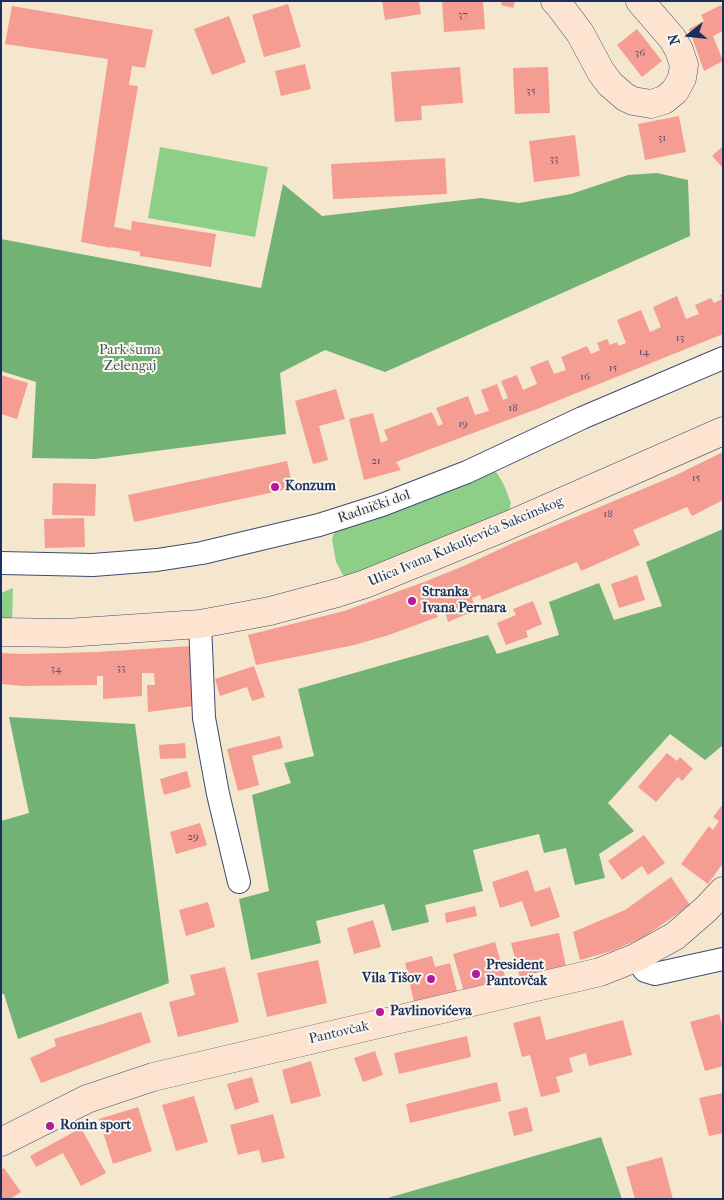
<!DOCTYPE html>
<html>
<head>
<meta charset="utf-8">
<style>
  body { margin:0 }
  #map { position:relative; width:724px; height:1200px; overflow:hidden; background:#f4e7ce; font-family:"IM FELL French Canon",serif }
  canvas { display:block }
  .frame { position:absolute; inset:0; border:2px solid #1b2f5e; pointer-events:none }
  .north { position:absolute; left:664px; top:10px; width:50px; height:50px; -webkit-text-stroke:4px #fbf7ec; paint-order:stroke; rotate:254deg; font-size:14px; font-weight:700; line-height:20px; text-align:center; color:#1b2f5e }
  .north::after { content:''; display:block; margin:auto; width:18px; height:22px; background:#1b2f5e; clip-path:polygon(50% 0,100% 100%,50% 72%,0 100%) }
</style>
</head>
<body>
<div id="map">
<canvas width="724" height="1200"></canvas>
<div class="frame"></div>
<div class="north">N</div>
</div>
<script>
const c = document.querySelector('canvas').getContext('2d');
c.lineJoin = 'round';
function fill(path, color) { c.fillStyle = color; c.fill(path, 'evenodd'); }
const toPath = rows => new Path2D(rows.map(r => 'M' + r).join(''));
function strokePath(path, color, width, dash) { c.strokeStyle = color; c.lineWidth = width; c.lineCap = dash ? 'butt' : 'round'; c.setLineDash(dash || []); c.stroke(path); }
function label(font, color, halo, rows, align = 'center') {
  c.font = font + ' "IM FELL French Canon",serif'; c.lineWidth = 4; c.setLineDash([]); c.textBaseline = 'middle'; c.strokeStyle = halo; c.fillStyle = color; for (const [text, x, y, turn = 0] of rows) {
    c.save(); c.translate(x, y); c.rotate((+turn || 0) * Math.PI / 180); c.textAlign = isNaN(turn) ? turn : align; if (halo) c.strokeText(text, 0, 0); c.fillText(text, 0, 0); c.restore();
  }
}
const green = toPath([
  [160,147,268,167,255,237,148,218],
  [488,468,497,473,504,485,511,503,508,514,350,579,343,575,336,562,332,539,336,527],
  [13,588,12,623,1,622,1,593]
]);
const forest = toPath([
  [657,173,688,180,690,236,385,372,325,350,280,373,286,434,95,459,32,458,36,382,1,371,1,239,261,288,283,184,322,216,481,198,519,203,571,194,628,175],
  [723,529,723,745,705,760,670,734,608,803,634,831,599,854,605,878,575,885,566,848,544,853,539,834,473,850,483,891,425,905,429,922,392,931,384,904,316,921,321,943,251,960,239,899,269,891,252,795,291,783,284,763,314,756,298,689,488,635,497,654,559,635,549,602,599,583,614,620,662,606,646,562],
  [9,717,135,724,169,983,18,1039,4,994,1,994,1,821,29,813],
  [601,1137,622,1199,384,1199]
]);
const building = toPath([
  [382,1,419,1,421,14,385,20],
  [442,1,483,1,485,29,444,32],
  [502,1,515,1,513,8,501,5],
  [288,4,301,47,264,57,252,15],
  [721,5,723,8,723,31,713,36,723,61,704,71,689,29,704,21,701,15],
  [12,6,153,30,145,68,132,66,129,85,138,86,114,227,131,230,132,221,216,234,211,267,140,256,140,252,111,247,111,248,81,242,108,59,5,44],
  [229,16,246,62,212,75,194,29],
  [637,29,662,61,642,77,617,45],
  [305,64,311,89,281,96,275,71],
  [460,67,463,103,421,106,422,120,395,122,391,72],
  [548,67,550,113,515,114,513,68],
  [679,116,686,152,645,160,638,124],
  [575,135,580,176,534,182,529,141],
  [723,146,723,168,712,156],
  [445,158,447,194,333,199,331,164],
  [723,294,723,334,537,409,396,462,401,470,364,480,349,419,373,413,381,443,388,440,384,430,432,412,438,426,443,424,436,408,468,396,475,415,489,411,481,390,497,384,503,400,508,398,501,381,517,375,523,390,537,384,530,367,548,360,554,374,566,370,561,357,587,346,591,354,600,350,597,343,607,339,610,345,617,342,619,346,626,343,617,320,641,310,650,332,661,327,653,307,677,296,686,319,699,314,695,305,711,298,714,303,722,299,720,295],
  [1,375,28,383,17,419,1,414],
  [336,389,345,419,319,426,328,460,313,464,295,401],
  [723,452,723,500,692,516,687,507,633,530,640,545,581,571,577,562,482,600,480,595,472,598,476,610,448,622,444,608,435,611,438,617,386,636,354,645,256,665,248,635,344,611,424,582,466,565,513,543,674,476],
  [287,461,293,488,134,522,128,495],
  [53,483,96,484,95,516,52,515],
  [84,518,85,547,45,548,44,519],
  [637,575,645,600,619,608,611,584],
  [533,601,542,624,526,631,528,637,506,645,497,623,516,615,513,609],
  [192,646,194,706,148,712,147,685,155,685,154,673,142,673,142,696,103,699,103,676,97,676,97,685,22,686,1,684,1,653,23,654,97,652],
  [254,666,265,697,252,701,247,687,220,696,215,679],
  [280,736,283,748,252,756,259,785,238,791,227,749],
  [185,743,186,758,160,759,159,745],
  [667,753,677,761,680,757,693,769,682,781,678,777,656,802,638,787],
  [187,771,191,787,164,795,160,779],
  [723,804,723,863,708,884,681,864,709,826,713,830,719,821,713,817],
  [200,823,207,845,176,854,170,832],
  [644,835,665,863,648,875,642,866,622,880,608,861],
  [528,870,535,892,550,887,560,917,531,927,522,901,500,908,492,882],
  [671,877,690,905,644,937,612,951,580,960,573,932,625,910],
  [208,902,215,927,186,936,179,910],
  [475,906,477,916,446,923,445,913],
  [373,920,381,947,354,954,347,928],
  [559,933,566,967,520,978,511,943],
  [495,942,506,980,464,992,453,954],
  [432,956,435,967,450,963,457,991,414,1002,405,963],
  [318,960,327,1003,267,1017,257,973],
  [225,967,239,1022,178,1037,169,1002,195,995,190,975],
  [141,1012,151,1042,41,1083,30,1058,56,1046,54,1039],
  [719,1014,723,1027,723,1066,705,1071,690,1022],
  [540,1016,546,1040,623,1020,632,1055,589,1066,586,1053,569,1058,573,1072,556,1077,560,1092,541,1097,530,1055,522,1057,513,1023],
  [467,1036,471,1057,399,1074,394,1053],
  [375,1051,383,1075,363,1082,354,1058],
  [311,1061,321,1096,291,1104,282,1070],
  [252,1077,259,1102,235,1110,227,1084],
  [497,1082,501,1101,410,1123,406,1104],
  [723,1093,723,1133,709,1136,699,1098],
  [194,1096,208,1142,176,1151,162,1105],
  [138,1107,152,1151,113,1164,99,1119],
  [527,1107,533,1131,514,1136,508,1112],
  [273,1114,285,1158,262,1163,259,1150,238,1155,230,1125],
  [81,1128,106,1173,81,1186,63,1153,36,1167,30,1156],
  [662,1157,673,1199,635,1199,626,1167],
  [4,1168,21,1192,10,1199,1,1199,1,1170]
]);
const street = toPath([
  [1,563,93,565,157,560,202,553,319,525,382,505,467,472,582,418,723,358],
  [200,624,204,718,218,794,239,882],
  [635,958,645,971,655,974,723,959]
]);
const secondary = toPath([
  [555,1,559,5,580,33,601,72,610,84,625,97,633,101,651,104,664,100,675,91,682,78,684,65,679,50,672,38,640,1],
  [1,632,66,633,200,624,270,611,337,593,365,584,507,526,723,431],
  [1,1142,87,1099,153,1077,600,972,635,958,675,936,706,909,723,891]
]);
const markers = [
  [275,487,5,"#b5179e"],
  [412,601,5,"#b5179e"],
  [476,974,5,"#b5179e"],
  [431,979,5,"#b5179e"],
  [380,1012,5,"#b5179e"],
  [50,1126,5,"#b5179e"]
];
const numberNames = [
  ["37",463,15],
  ["36",640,53],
  ["35",531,91],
  ["31",662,138],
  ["33",554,159],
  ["13",680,338],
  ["14",644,352],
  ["15",613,368],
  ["16",585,377],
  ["18",513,408],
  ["19",463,424],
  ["21",376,461],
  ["15",696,478],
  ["18",608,514],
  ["33",121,668],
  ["34",56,669],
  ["29",193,837]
];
const parkNames = [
  ["Park šuma",130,351],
  ["Zelengaj",130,367]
];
const poiNames = [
  ["Konzum",285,487],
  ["Stranka",422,593],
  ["Ivana Pernara",422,609],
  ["President",486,966],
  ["Pantovčak",486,982],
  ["Vila Tišov",421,979,"right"],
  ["Pavlinovićeva",390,1012],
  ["Ronin sport",60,1126]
];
const streetNames = [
  ["Radnički dol",374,507,-19],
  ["Ulica Ivana Kukuljevića Sakcinskog",466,542,-23],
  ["Pantovčak",339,1033,-13]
];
fill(green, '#8ecf87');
fill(forest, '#72b274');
fill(building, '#f59c93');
strokePath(street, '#3c4b6f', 24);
strokePath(secondary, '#3c4b6f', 29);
strokePath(street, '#fff', 22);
strokePath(secondary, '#fde4d1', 28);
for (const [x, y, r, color] of markers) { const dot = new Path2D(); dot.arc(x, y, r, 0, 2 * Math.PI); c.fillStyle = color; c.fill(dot); strokePath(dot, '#fbf7ec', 2); }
label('11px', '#524a6b', null, numberNames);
label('14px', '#385768', '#fbf7ec', parkNames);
label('bold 14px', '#1b2f5e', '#fbf7ec', poiNames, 'left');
label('14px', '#1b2f5e', '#fbf7ec', streetNames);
</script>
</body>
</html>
